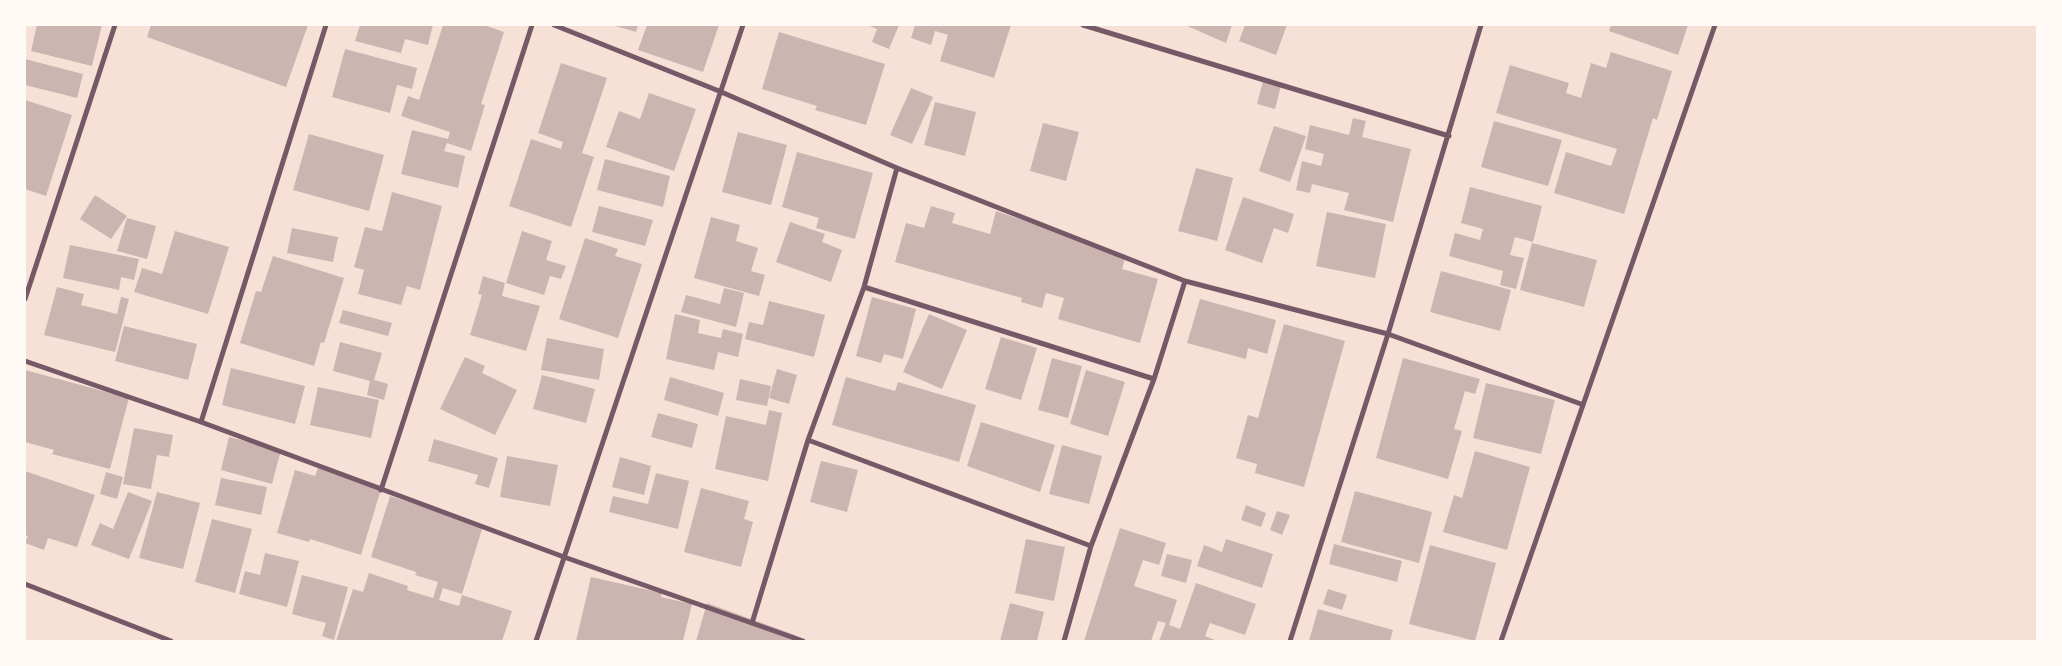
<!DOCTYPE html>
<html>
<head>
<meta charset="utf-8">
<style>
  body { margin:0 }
  #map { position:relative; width:2062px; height:666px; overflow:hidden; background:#f7e1d7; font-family:Merriweather,serif }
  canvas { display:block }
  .frame { position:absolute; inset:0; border:26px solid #fffaf5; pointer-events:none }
</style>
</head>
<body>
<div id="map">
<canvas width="2062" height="666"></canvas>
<div class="frame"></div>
</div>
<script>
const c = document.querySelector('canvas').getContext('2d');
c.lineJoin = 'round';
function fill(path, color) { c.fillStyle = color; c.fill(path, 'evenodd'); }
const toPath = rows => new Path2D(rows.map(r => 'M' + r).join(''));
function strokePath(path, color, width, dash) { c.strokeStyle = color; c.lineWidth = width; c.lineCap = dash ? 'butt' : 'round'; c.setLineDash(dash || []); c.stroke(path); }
const building = toPath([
  [37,25,102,25,92,66,31,51],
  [151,25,308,25,286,87,147,37],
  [360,25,433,25,428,45,405,39,401,53,355,41],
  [443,25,484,25,504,32,481,104,485,105,471,151,447,143,444,151,465,156,458,188,401,174,412,130,448,139,450,132,401,116,408,96,419,100],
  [612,25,638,25,636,32],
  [647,25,719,25,703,72,638,50],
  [867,25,899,25,889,49,872,42,877,29],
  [915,25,1011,25,994,78,940,61,948,35,935,31,931,45,911,38],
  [1185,25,1232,25,1226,43],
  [1245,25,1287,25,1276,55,1239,41],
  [1611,25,1688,25,1678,55,1609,31],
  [779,32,885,64,866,125,815,110,817,106,762,89],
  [345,49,417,68,412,89,397,85,390,113,332,97],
  [1611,52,1672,71,1657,120,1653,118,1624,214,1554,193,1566,152,1611,166,1617,149,1496,113,1510,65,1569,83,1566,93,1581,98,1591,63,1606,68],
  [25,59,83,74,77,98,25,85],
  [561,63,607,78,582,153,594,157,571,227,509,206,531,139,561,149,563,142,538,133],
  [1263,81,1281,86,1275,109,1257,104],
  [911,88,933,97,912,144,890,135],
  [649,93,696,109,674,171,606,147,619,111,640,119],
  [25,100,72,115,46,196,25,189],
  [935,102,976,112,965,156,924,145],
  [1353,118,1366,121,1362,137,1411,149,1393,222,1344,210,1349,193,1312,184,1310,193,1296,190,1302,161,1321,166,1324,154,1305,149,1310,125,1349,135],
  [1494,121,1562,140,1548,186,1481,167],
  [1043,123,1079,132,1066,181,1030,171],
  [1274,126,1306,136,1290,182,1259,171],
  [738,132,787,145,771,205,722,192],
  [309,134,384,155,369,211,293,190],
  [797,152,873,173,855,239,816,228,819,218,782,207],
  [605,159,670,176,663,207,597,190],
  [1196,168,1233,178,1217,241,1178,231],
  [1470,187,1542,206,1533,242,1515,237,1510,255,1524,258,1516,289,1500,285,1503,271,1449,256,1455,233,1480,240,1483,229,1461,223],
  [392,192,442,206,420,290,407,286,401,305,358,294,364,270,354,267,365,227,382,231],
  [95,195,127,216,111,239,80,219],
  [1243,197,1294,214,1288,233,1274,228,1262,263,1225,250],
  [599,206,653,220,645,246,592,232],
  [931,206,955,213,952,223,990,234,996,211,1126,255,1122,269,1158,279,1140,343,1058,319,1064,298,1046,293,1042,308,1021,302,1022,298,895,262,906,223,924,228],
  [1327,212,1386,224,1375,278,1316,266],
  [711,217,740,225,736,241,758,248,751,271,765,275,759,296,694,278],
  [127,218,156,226,147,259,117,251],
  [790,222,825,234,822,242,842,250,831,282,776,262],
  [292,228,338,237,333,262,287,253],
  [175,231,229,247,208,314,134,292,142,268,162,274],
  [522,231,552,241,546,260,566,266,561,279,550,276,544,295,506,283],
  [585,238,618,249,615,256,642,264,618,338,559,319],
  [1532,243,1597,260,1584,307,1520,290],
  [70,245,139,259,134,280,121,277,119,290,63,278],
  [273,256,344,278,324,343,321,342,314,366,240,343,256,291,261,292],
  [1441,271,1511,290,1500,331,1430,312],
  [483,276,505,283,502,296,540,306,526,351,470,335,482,295,478,294],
  [57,287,84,294,81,305,117,314,121,297,129,299,115,352,44,335],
  [724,288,744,293,736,327,681,312,686,295,720,304],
  [872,297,916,309,903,359,884,354,881,363,856,356],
  [1200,299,1276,320,1267,354,1248,348,1246,359,1187,343],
  [769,301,825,315,814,357,745,339,749,322,763,325],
  [343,310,392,323,388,336,339,323],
  [675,314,700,320,698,333,721,338,723,329,743,334,738,357,718,352,714,370,666,359],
  [929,314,967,330,942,389,903,372],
  [1284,324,1345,341,1304,487,1255,473,1257,464,1236,458,1248,415,1258,418],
  [124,326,197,344,188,380,115,361],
  [1001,337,1037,348,1021,400,985,389],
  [547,338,604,349,599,380,541,370],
  [340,342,382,353,374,380,388,384,384,400,367,395,370,381,333,371],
  [465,357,485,366,482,373,517,390,495,435,440,409],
  [1052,358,1082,366,1068,418,1038,410],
  [1403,358,1480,379,1475,394,1465,391,1454,429,1462,431,1448,479,1376,458],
  [231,368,305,386,295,424,222,405],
  [777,369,797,375,789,404,769,398],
  [25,370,129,398,110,469,52,454,54,450,25,442],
  [1086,370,1125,382,1108,436,1070,424],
  [542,375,595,389,586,423,533,409],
  [670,377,724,393,718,416,664,400],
  [846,377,895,391,898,382,976,405,959,462,832,425],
  [740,379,771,386,767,406,736,400],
  [1486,383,1555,400,1541,454,1473,438],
  [318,387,379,400,371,438,310,425],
  [769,410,782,413,768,481,715,469,726,416,766,425],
  [658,413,698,424,692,448,651,437],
  [981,422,1055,445,1040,492,967,466],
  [134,428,173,435,169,457,157,455,151,489,123,484],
  [229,437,281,450,272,484,221,470],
  [434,439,498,458,489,488,475,484,478,475,428,461],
  [1062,445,1102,456,1089,504,1049,494],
  [1475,451,1530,467,1507,550,1443,532,1454,495,1462,498],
  [507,456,558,465,550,506,500,497],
  [620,457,651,466,644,495,612,487],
  [821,461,858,470,847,512,810,502],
  [319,465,382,486,361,555,310,539,309,542,277,533,295,470,315,476],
  [25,471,95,495,77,547,48,538,44,550,25,543,28,536,25,535],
  [106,472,123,477,117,499,100,494],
  [656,473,689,481,678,529,609,512,613,496,648,504],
  [221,478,267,487,261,515,215,505],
  [701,488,749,501,744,519,753,522,741,567,684,552],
  [1355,491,1432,512,1419,563,1341,542],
  [128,492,152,501,129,559,91,545,100,523,113,529],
  [157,492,200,503,183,569,139,558],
  [390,496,483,526,462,594,443,588,439,600,459,606,462,595,512,611,502,641,336,641,353,589,363,592,369,573,408,586,407,590,433,598,438,582,415,575,416,572,371,557],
  [1246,505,1266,513,1261,527,1241,520],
  [1277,511,1290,515,1282,535,1270,530],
  [212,519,252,529,235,593,195,582],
  [1120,528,1166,543,1159,565,1143,560,1134,586,1177,600,1169,625,1180,629,1196,583,1256,604,1245,635,1210,623,1205,636,1217,641,1159,641,1166,623,1158,621,1151,641,1084,641],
  [1026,539,1065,547,1054,601,1015,593],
  [1226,539,1273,554,1262,588,1197,566,1204,545,1222,552],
  [1334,544,1402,561,1397,582,1329,564],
  [1430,545,1496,563,1475,641,1409,624],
  [265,553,299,561,287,607,239,594,245,571,260,575],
  [1167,554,1192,560,1186,583,1161,576],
  [302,575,348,587,334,640,322,636,326,623,292,614],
  [591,577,662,593,661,597,692,604,683,641,576,641],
  [1328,589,1347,595,1342,610,1323,604],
  [707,603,795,635,793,641,696,641],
  [1010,603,1044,612,1037,641,1000,641],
  [1318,609,1393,630,1390,641,1309,641]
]);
const minor = toPath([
  [554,25,719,91,897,168,1185,281,1388,334,1581,404],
  [1083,25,1449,136],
  [864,287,1154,379],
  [25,299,115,25],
  [25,361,201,422,564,557,803,641],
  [201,422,326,25],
  [808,440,1091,546],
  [381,490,532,25],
  [25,584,171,641],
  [752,623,808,440,864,287,897,168],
  [536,641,743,25],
  [1064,641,1091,546,1154,379,1185,281],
  [1290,641,1388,334,1481,25],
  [1501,641,1715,25]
]);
fill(building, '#ccb4b1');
strokePath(minor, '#755966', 5);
</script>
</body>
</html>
